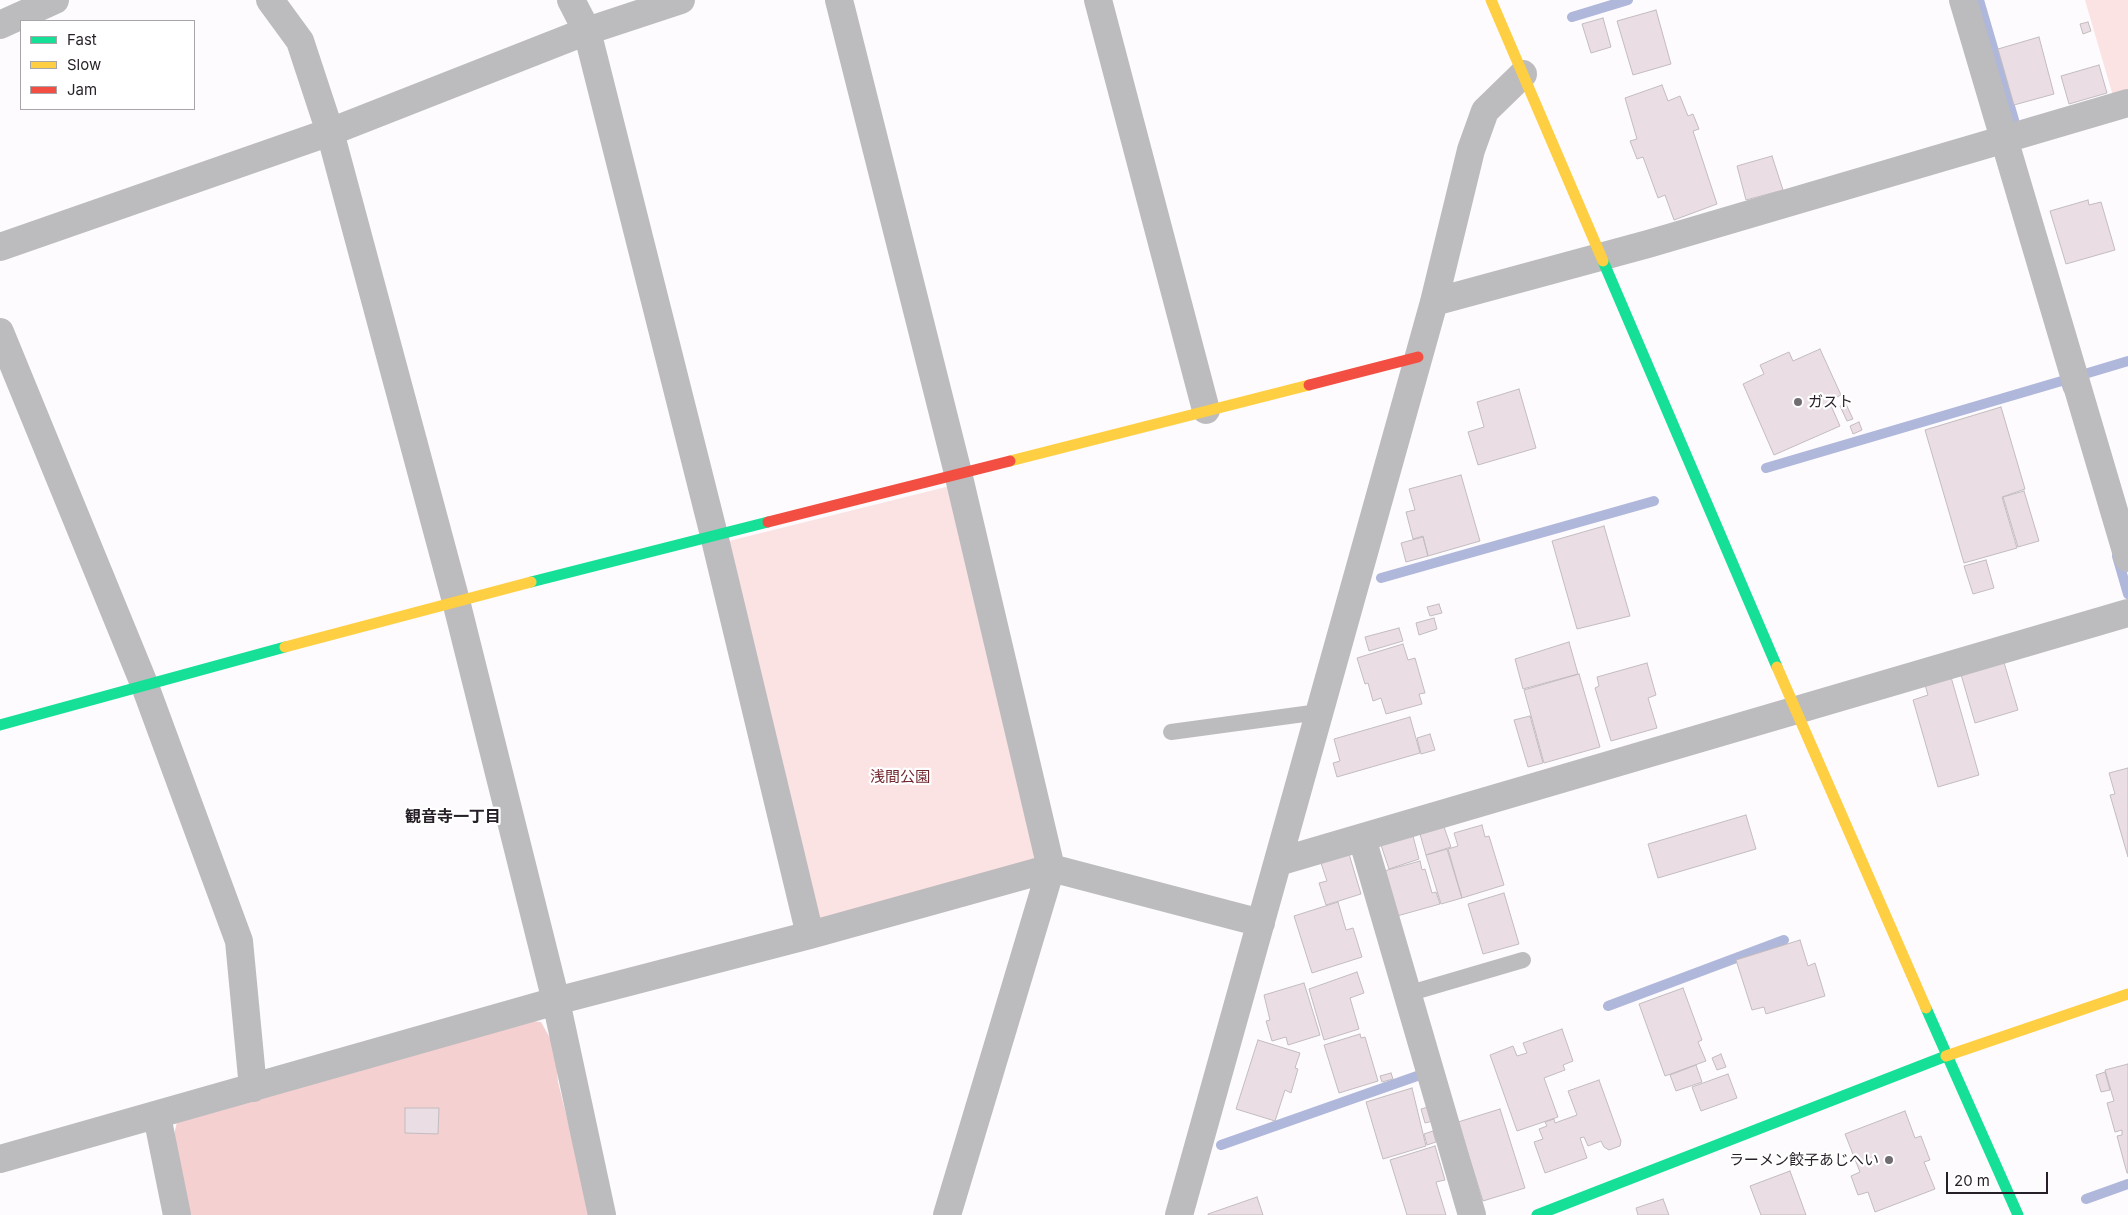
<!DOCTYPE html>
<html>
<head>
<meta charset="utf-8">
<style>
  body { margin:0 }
  #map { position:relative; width:2128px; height:1215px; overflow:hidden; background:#fdfbfd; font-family:Inter,sans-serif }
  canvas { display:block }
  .legend { position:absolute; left:20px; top:20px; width:175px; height:90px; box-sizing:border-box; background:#fff; border:1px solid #a8a5a9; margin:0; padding:6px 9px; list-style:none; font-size:15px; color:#261f27 }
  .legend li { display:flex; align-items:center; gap:10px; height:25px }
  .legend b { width:25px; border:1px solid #a8a5a9 }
  .scale { position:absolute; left:1946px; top:1172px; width:102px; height:22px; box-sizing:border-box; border:2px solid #261f27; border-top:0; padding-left:6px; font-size:15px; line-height:18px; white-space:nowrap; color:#261f27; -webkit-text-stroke:4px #fff; paint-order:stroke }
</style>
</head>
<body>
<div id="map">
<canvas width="2128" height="1215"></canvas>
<ul class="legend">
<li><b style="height:6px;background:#16e098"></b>Fast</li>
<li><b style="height:6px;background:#ffcf43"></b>Slow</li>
<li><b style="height:6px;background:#f24e42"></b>Jam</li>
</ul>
<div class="scale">20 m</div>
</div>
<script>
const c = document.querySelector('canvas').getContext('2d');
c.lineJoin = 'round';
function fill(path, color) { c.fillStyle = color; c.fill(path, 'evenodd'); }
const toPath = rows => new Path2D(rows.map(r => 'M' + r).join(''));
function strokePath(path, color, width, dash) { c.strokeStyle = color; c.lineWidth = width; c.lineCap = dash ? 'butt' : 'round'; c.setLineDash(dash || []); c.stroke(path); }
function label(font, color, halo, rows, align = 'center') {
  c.font = font + ' Inter,"Noto Sans JP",sans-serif'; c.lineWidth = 4.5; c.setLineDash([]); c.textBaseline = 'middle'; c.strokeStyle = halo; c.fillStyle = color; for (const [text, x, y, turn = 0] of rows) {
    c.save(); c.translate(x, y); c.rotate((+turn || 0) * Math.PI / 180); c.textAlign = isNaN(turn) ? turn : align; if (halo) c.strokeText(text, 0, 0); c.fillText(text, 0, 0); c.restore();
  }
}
const green = toPath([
  [2085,0,2128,0,2128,92,2113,96],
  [950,486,1040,863,815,924,725,542]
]);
const forest = toPath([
  [520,1020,541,1022,555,1047,558,1082,591,1215,187,1215,171,1147,177,1122,307,1081,357,1072,392,1057]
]);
const stream = toPath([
  [1979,0,2014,120],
  [1572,17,1628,0],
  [2088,373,2128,361],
  [1766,468,2065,380,2068,389],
  [2117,556,2128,594],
  [1381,578,1654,501],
  [1608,1006,1784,940],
  [1221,1145,1420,1075],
  [2086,1199,2128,1184]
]);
const building = toPath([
  [1656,10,1671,64,1633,75,1617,21,1656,10],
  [1603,18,1611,47,1591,53,1582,24,1603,18],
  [2088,22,2091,31,2083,34,2080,24,2088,22],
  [2039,37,2054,94,2014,105,1998,49,2039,37],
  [2099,65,2107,93,2069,104,2061,76,2099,65],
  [1662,85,1668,101,1680,96,1688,116,1693,114,1699,129,1693,131,1717,204,1674,220,1665,195,1658,198,1643,157,1637,159,1630,141,1637,139,1625,98,1662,85],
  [1772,156,1783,190,1746,200,1737,166,1772,156],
  [2088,200,2089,205,2101,202,2115,250,2066,264,2050,211,2088,200],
  [1820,349,1841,395,1829,401,1840,426,1774,455,1743,384,1764,374,1760,365,1789,352,1793,361,1820,349],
  [1519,389,1536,448,1478,465,1468,432,1484,427,1477,402,1519,389],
  [1846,404,1853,419,1847,421,1840,406,1846,404],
  [2001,407,2025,489,2002,497,2017,548,1964,563,1925,430,2001,407],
  [1859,422,1862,430,1853,434,1850,426,1859,422],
  [1461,475,1480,541,1428,556,1423,536,1413,539,1406,512,1415,510,1409,489,1461,475],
  [2024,491,2039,541,2018,547,2003,497,2024,491],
  [1604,526,1630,616,1577,629,1552,541,1604,526],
  [1423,537,1428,556,1406,562,1401,543,1423,537],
  [1986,560,1994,588,1973,594,1964,566,1986,560],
  [1439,604,1442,613,1430,616,1427,607,1439,604],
  [1434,618,1437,629,1419,635,1416,623,1434,618],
  [1399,628,1403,641,1369,651,1365,637,1399,628],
  [1569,642,1578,674,1523,689,1515,659,1569,642],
  [1403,644,1408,660,1415,658,1425,693,1419,694,1422,704,1386,714,1381,698,1373,701,1368,683,1365,684,1357,658,1403,644],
  [2003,659,2018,710,1975,723,1960,671,2003,659],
  [1647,663,1656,695,1648,698,1657,728,1611,741,1595,688,1599,686,1597,677,1647,663],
  [1579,674,1600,747,1544,763,1524,690,1579,674],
  [1951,677,1979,775,1938,787,1913,700,1928,695,1925,685,1951,677],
  [1530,716,1543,763,1528,767,1514,720,1530,716],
  [1410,717,1420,753,1337,777,1333,763,1340,761,1334,739,1410,717],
  [1430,734,1435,750,1421,754,1417,738,1430,734],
  [2128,768,2128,857,2110,795,2115,794,2109,773,2128,768],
  [1746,815,1756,849,1658,878,1648,844,1746,815],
  [1482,825,1485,837,1489,836,1504,885,1462,898,1448,849,1458,846,1454,833,1482,825],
  [1444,827,1451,847,1426,855,1420,834,1444,827],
  [1413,836,1419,859,1389,869,1381,845,1413,836],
  [1447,849,1462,898,1441,904,1426,855,1447,849],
  [1349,854,1361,894,1326,905,1319,883,1327,881,1321,863,1349,854],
  [1420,861,1422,870,1425,869,1432,893,1436,892,1440,904,1397,916,1384,871,1420,861],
  [1504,893,1519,944,1483,954,1468,904,1504,893],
  [1338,902,1346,930,1353,928,1362,957,1312,973,1294,916,1338,902],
  [1800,940,1808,966,1815,963,1825,996,1766,1014,1764,1007,1752,1010,1736,960,1800,940],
  [1357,972,1364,993,1350,998,1359,1029,1324,1040,1309,989,1357,972],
  [1304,983,1320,1035,1288,1045,1286,1037,1272,1041,1266,1021,1270,1020,1264,995,1304,983],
  [1683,988,1702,1040,1698,1042,1706,1061,1665,1076,1639,1004,1683,988],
  [1562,1029,1573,1061,1563,1065,1565,1070,1544,1078,1558,1117,1517,1131,1490,1055,1513,1046,1517,1056,1527,1053,1523,1043,1562,1029],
  [1360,1034,1361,1038,1365,1037,1378,1081,1339,1093,1324,1045,1360,1034],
  [1258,1040,1300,1053,1295,1068,1298,1069,1291,1093,1285,1090,1275,1121,1236,1109,1258,1040],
  [1721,1054,1726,1067,1717,1070,1712,1058,1721,1054],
  [2128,1064,2128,1173,2127,1173,2117,1136,2122,1135,2122,1130,2115,1132,2107,1103,2114,1101,2105,1070,2128,1064],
  [1696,1065,1702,1082,1676,1091,1670,1075,1696,1065],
  [2105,1072,2110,1090,2101,1092,2096,1075,2105,1072],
  [1391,1073,1393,1079,1382,1082,1380,1076,1391,1073],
  [1728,1074,1737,1098,1701,1111,1692,1087,1728,1074],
  [1599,1080,1621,1141,1620,1146,1609,1150,1604,1147,1601,1141,1588,1146,1584,1137,1580,1138,1587,1158,1545,1173,1534,1142,1543,1139,1539,1129,1547,1126,1545,1122,1554,1119,1555,1123,1577,1115,1568,1091,1599,1080],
  [1412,1088,1426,1146,1383,1159,1366,1102,1412,1088],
  [1428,1107,1433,1121,1425,1123,1421,1109,1428,1107],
  [405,1108,439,1108,438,1134,405,1133,405,1108],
  [1500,1109,1525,1188,1483,1201,1458,1122,1500,1109],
  [1905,1111,1915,1138,1921,1136,1930,1160,1924,1162,1935,1189,1875,1212,1868,1192,1858,1195,1851,1176,1860,1172,1845,1134,1905,1111],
  [1433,1131,1436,1142,1427,1145,1424,1134,1433,1131],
  [1435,1146,1445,1180,1436,1182,1446,1215,1407,1215,1390,1160,1435,1146],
  [1790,1171,1806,1215,1761,1215,1750,1186,1790,1171],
  [1257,1197,1263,1215,1208,1215,1208,1214,1257,1197],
  [1663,1199,1669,1215,1638,1215,1636,1208,1663,1199]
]);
const lane = toPath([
  [1171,732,1319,712],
  [1407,994,1523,960]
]);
const street = toPath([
  [270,0,300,41,330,132,456,601,556,1001,602,1215],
  [571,0,587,31,714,535,810,935],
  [839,0,958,473,1051,868,947,1215],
  [1098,0,1206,410],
  [1963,0,2128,558],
  [0,25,55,0],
  [0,247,330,132,587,31,681,0],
  [1434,302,1648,244,2128,103],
  [0,332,145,686,239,941,253,1088],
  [1362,838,1472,1215],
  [1278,862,2128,613],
  [157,1116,177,1215],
  [0,1159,556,1001,810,935,1051,868,1261,923],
  [1179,1215,1434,302,1471,150,1485,111,1523,74]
]);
const fast = toPath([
  [1603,261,1777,667],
  [531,582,768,522],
  [0,725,285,647],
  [1926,1008,2018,1215],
  [1537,1215,1946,1056]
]);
const slow = toPath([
  [1491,0,1603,261],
  [1010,461,1309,385],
  [285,647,531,582],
  [1777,667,1926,1008],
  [1946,1056,2128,994]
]);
const jam = toPath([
  [1309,385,1418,357],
  [768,522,1010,461]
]);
const markers = [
  [1798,402,5,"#716c72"],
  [1889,1160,5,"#716c72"]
];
const poiNames = [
  ["ガスト",1808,402],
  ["ラーメン餃子あじへい",1879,1160,"right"]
];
const parkNames = [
  ["浅間公園",900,777]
];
const neighbourhoodNames = [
  ["観音寺一丁目",453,817]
];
fill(green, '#fbe2e3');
fill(forest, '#f4d0d1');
strokePath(stream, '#afb7db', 10);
fill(building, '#eadde3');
strokePath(building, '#c3bcbf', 1);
strokePath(lane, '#bcbbbe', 16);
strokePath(street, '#bcbbbe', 28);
strokePath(fast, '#16e098', 11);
strokePath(slow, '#ffcf43', 11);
strokePath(jam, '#f24e42', 11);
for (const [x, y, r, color] of markers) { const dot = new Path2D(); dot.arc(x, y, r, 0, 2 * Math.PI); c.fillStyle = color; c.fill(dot); strokePath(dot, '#fff', 2); }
label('15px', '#261f27', '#fff', poiNames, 'left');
label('15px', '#70262d', '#fff', parkNames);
label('bold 16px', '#261f27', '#fff', neighbourhoodNames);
</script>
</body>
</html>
